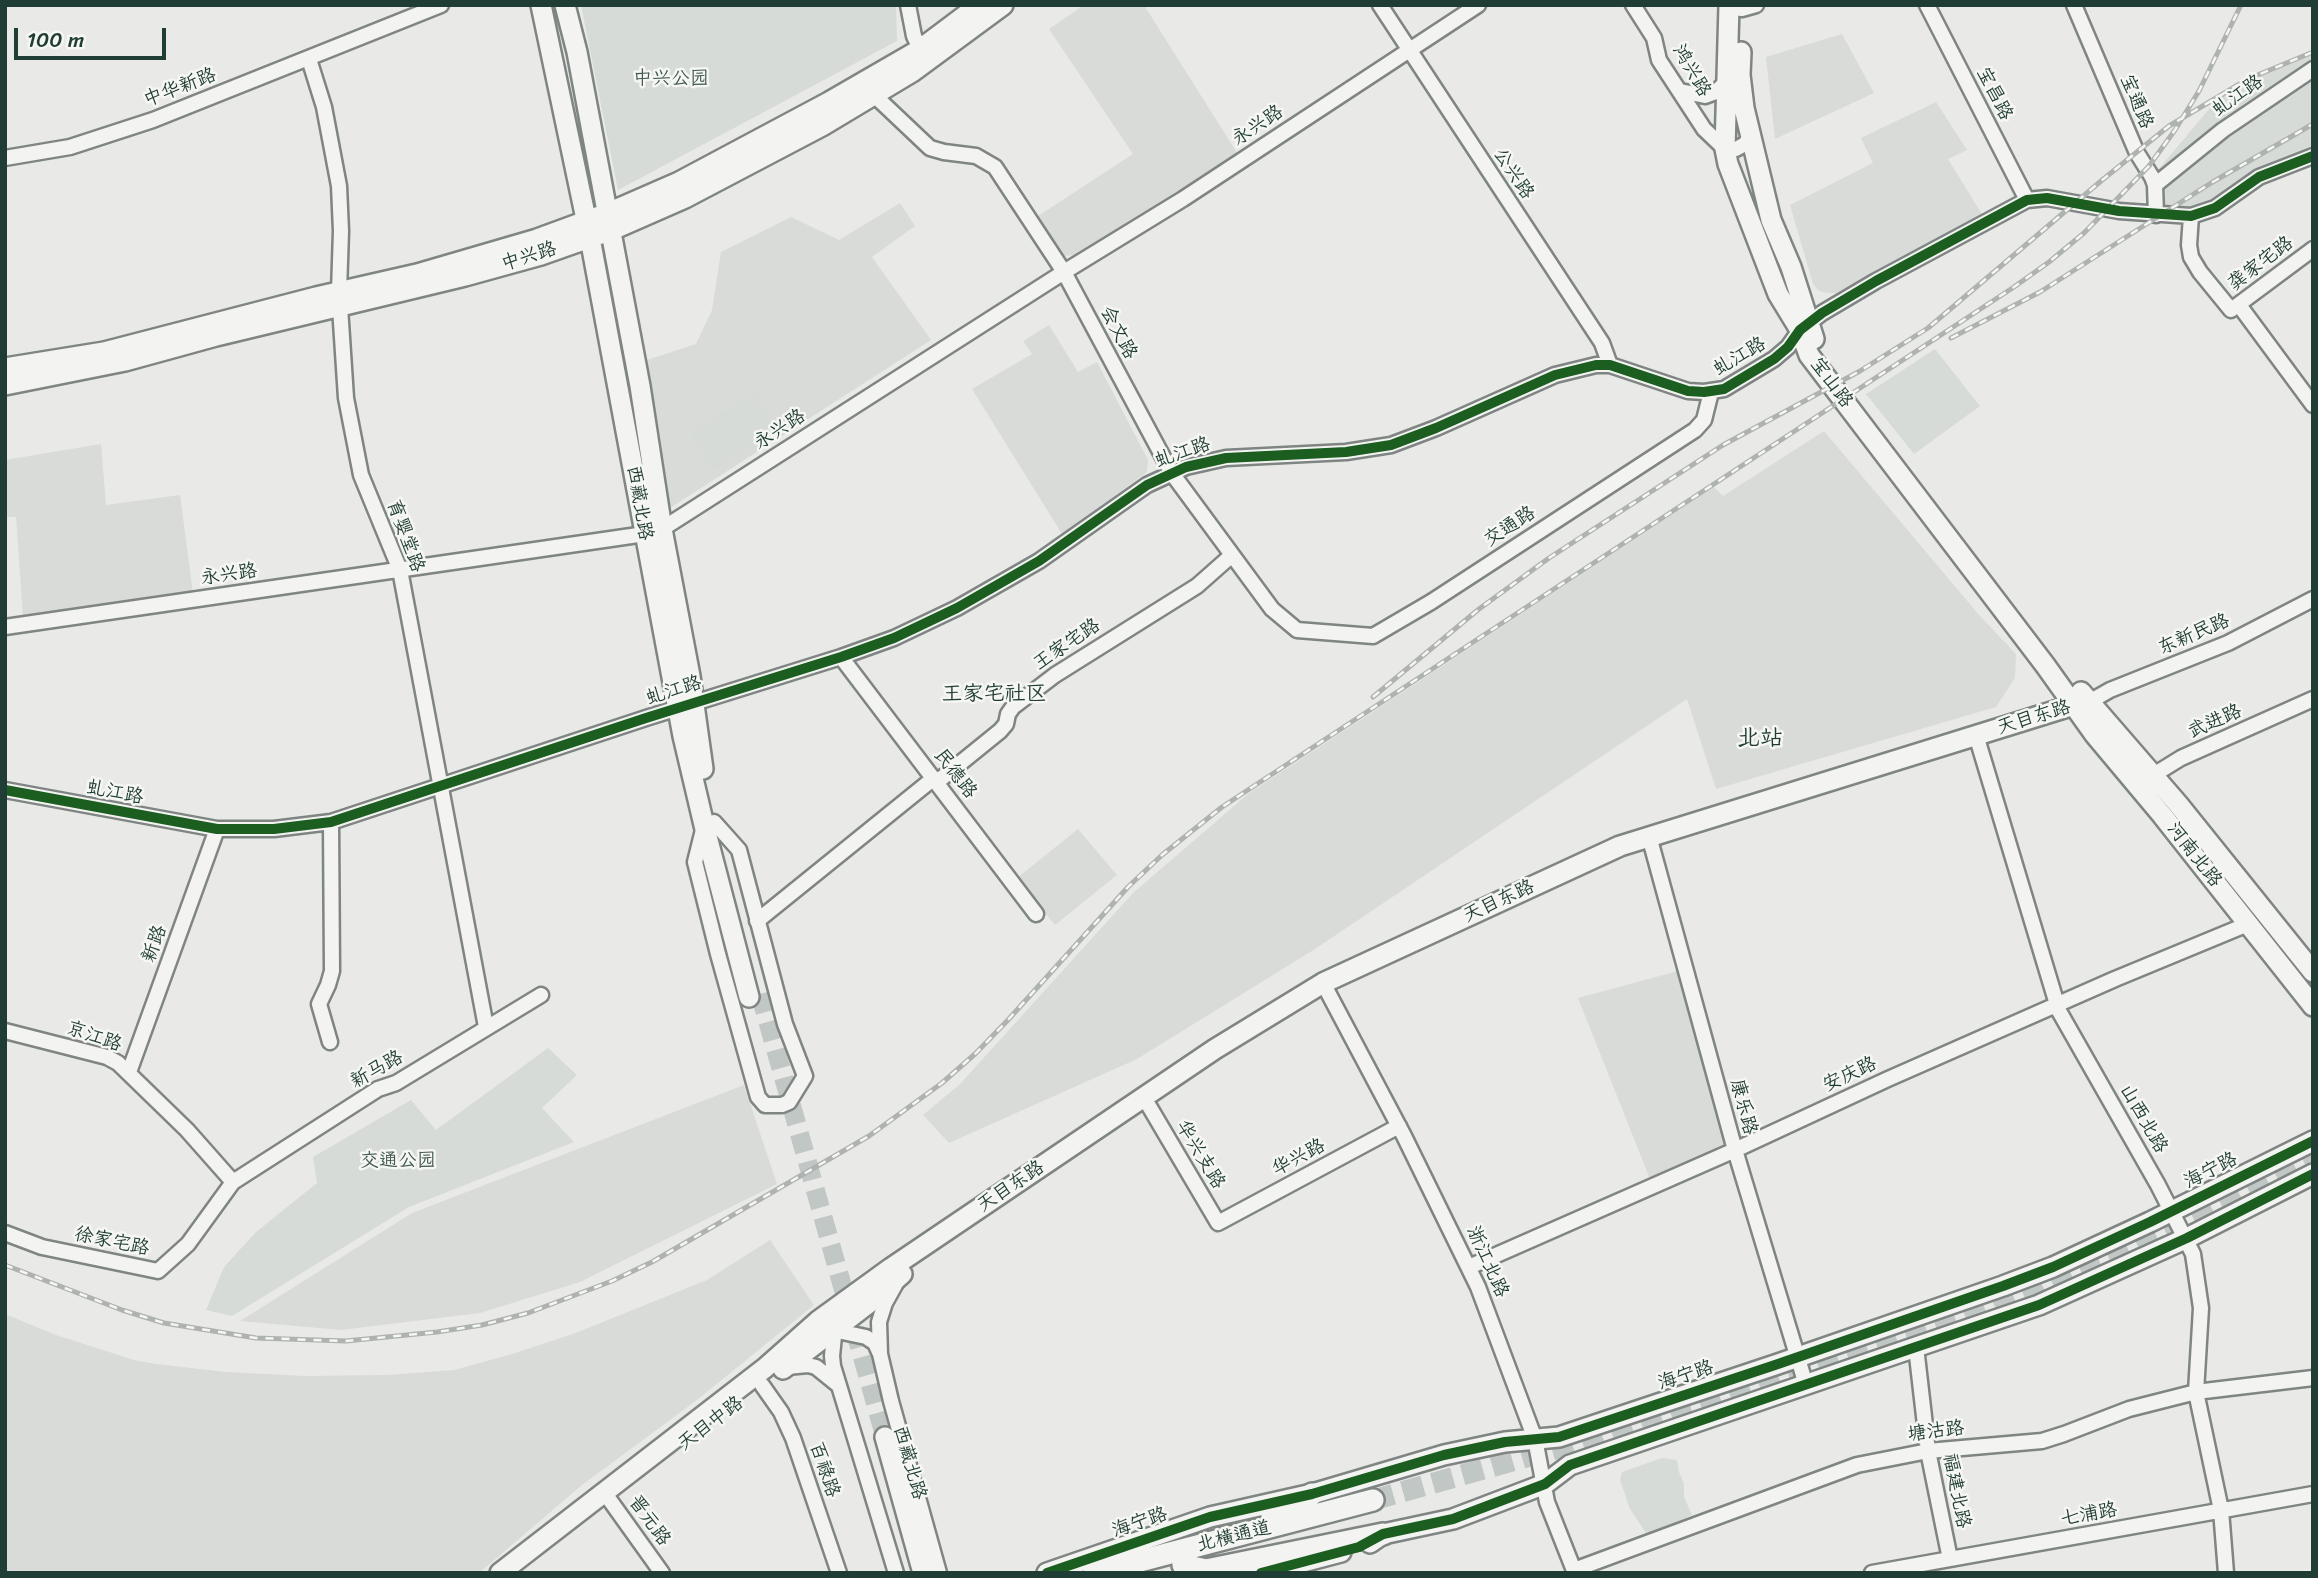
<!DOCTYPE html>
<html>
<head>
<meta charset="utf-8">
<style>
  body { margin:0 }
  #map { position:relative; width:2318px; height:1578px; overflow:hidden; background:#e9eae8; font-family:Sriracha,sans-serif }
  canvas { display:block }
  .frame { position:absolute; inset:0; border:7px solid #1f3d34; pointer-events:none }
  .scale { position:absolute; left:14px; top:28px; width:152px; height:32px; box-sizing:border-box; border:4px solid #1f3d34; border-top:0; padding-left:9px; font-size:21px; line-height:24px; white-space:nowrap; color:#1f3d34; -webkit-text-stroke:5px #f6f6f2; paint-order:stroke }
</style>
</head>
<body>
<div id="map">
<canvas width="2318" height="1578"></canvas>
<div class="frame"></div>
<div class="scale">100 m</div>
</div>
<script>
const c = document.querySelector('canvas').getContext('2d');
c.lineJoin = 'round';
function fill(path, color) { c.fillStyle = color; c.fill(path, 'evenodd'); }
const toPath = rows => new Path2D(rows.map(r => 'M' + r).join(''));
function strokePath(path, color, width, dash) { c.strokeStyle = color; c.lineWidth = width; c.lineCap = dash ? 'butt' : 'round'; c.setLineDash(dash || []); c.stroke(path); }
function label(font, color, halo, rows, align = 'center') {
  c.font = font + ' Sriracha,"LXGW WenKai TC",sans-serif'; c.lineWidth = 5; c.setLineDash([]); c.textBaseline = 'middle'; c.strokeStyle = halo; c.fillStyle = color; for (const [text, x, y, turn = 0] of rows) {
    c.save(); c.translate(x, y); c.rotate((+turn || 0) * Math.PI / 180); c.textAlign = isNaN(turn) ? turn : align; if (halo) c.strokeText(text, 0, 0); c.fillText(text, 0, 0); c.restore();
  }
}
const built = toPath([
  [1084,5,1144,5,1239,156,1166,204,1078,255,1061,256,1035,218,1133,154,1049,29],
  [1842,34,1874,93,1775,139,1766,57],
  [1936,102,1967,150,1948,159,1983,216,1836,293,1827,293,1819,291,1813,284,1790,205,1873,163,1861,138],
  [900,203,915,226,872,257,931,340,670,508,647,360,696,344,712,310,721,252,791,217,839,240],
  [1049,325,1078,372,1097,362,1148,460,1147,472,1062,534,972,389,1032,354,1023,341],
  [1824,431,1980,616,2016,654,2015,678,1996,707,1716,789,1687,699,1315,949,1137,1059,949,1143,923,1115,960,1084,1133,893,1248,794,1714,487,1723,496],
  [101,444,106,505,180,495,193,593,23,617,16,517,5,517,5,460],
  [1078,829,1117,875,1055,925,1017,878],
  [1678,971,1728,1145,1650,1179,1578,998],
  [744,1085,777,1184,580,1282,480,1313,341,1330,240,1321,412,1213],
  [770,1240,814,1305,697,1400,582,1485,479,1573,5,1573,5,1314,56,1335,134,1360,156,1364,226,1372,305,1376,387,1375,454,1370,509,1355,573,1334,707,1280]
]);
const green = toPath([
  [581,5,896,5,897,41,618,190],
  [2313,52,2313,152,2209,208,2187,213,2160,205,2152,177,2215,102,2248,79],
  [1935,349,1980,406,1914,454,1866,394],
  [755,393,777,430,758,442,735,406],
  [733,407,756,444,736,456,713,419],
  [710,421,733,457,713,470,691,433],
  [548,1048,577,1075,542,1108,574,1142,409,1207,232,1316,206,1310,224,1267,256,1232,317,1183,313,1157,411,1100,436,1130],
  [1662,1458,1677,1460,1679,1472,1684,1484,1684,1497,1692,1515,1655,1532,1646,1533,1630,1509,1620,1480,1622,1472]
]);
const majorTunnel = toPath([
  [760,994,885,1437]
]);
const highwayTunnel = toPath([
  [1373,1500,1573,1444,1983,1306,2127,1246,2313,1152]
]);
const minor = toPath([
  [908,5,914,36,923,55],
  [1380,5,1602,343,1610,365],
  [1633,5,1654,38,1659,60,1704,129,1725,149,1736,149,1745,144,1751,136],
  [1927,5,2027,200],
  [2074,5,2137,153,2152,177,2155,185,2156,215],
  [1729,8,1742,9,1756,5],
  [309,59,324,107,339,186,341,231,339,292,346,398,361,475,400,570,486,1027],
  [1680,91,1705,96,1716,92,1727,81],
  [874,95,930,148,944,152,976,156,995,167,1064,272,1171,472,1272,609,1297,630,1373,636,1431,602,1695,430,1704,420,1711,392],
  [5,158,70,147,153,120,441,5],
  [2155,185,2223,130,2313,69],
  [2191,216,2189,245,2191,257,2200,272,2231,310,2313,249],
  [2239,305,2313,405],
  [5,627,645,534,662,529,1064,272,1183,199,1478,5],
  [841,657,1036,914],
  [2089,702,2110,690,2228,643,2313,599],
  [1976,735,2059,1011,2158,1185,2193,1254,2201,1308,2196,1392,2221,1510,2226,1573],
  [2147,779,2181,758,2313,699],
  [937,782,1000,731,1006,724,1008,714,1013,707,1055,675,1197,586,1232,555],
  [5,790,217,829,274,829,331,822,646,718,841,657,894,638,957,608,1039,561,1147,485,1186,467,1226,458,1346,452,1391,445,1436,428,1555,375,1596,365,1610,365,1688,391,1704,392,1724,389,1774,359,1788,347,1800,330,1822,313,1876,281,2027,200,2047,198,2119,211,2191,216,2215,208,2259,177,2313,156],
  [704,826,695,862,718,954,758,1097,765,1105,782,1105,789,1102,805,1076,785,1024,739,850,714,822],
  [1649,836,1735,1150,1806,1385],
  [757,921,934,778],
  [1323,983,1404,1136,1478,1287,1535,1439,1547,1502,1575,1573],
  [5,1031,107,1057,118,1063,187,1130,233,1182,188,1244,158,1271,42,1247,5,1233],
  [330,1042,319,1004,328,985,332,971,331,822],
  [129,1072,217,829],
  [1149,1106,1218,1223,1399,1126],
  [233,1182,378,1089,396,1083,541,995],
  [1469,1267,1735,1150,1888,1079,2115,979,2248,924],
  [895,1285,885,1303,879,1322,880,1354,891,1401,939,1573],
  [835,1326,832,1356,833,1366,896,1573],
  [828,1329,866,1337,875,1343,879,1352],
  [1916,1347,1928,1451,1950,1559],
  [787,1367,808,1365,816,1367,837,1384],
  [762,1385,781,1412,793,1438,839,1573],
  [604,1492,662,1573],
  [1574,1570,1857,1465,1928,1451,2042,1441,2064,1434,2129,1409,2196,1392,2313,1378],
  [1872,1573,2313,1494]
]);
const major = toPath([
  [541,5,590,238,683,736,704,825,749,997],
  [565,5,577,52,640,386,662,529,690,676,703,769],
  [1729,5,1725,149,1728,164,1778,294,1800,330,1809,355,2045,665,2095,735,2162,815,2313,1006],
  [1741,52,1740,75,1744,108,1771,220,1791,267,1814,339],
  [5,368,104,352,316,297,417,274,537,239,608,213,679,182,829,102,919,50,979,5],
  [5,385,125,361,216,336,465,276,541,255,612,230,685,198,822,126,912,72,1003,5],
  [2081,692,2178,804,2313,972],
  [783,1369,873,1300,902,1274],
  [885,1437,923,1573],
  [1370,1543,1383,1534,1453,1519,1545,1484,1570,1465,2039,1305,2187,1238,2313,1174],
  [500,1573,765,1368,818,1321,891,1268,1215,1049,1323,983,1620,846,2074,705,2089,702],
  [1047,1573,1210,1517,1312,1494,1444,1455,1505,1442,1559,1437,1778,1364,2003,1286,2053,1267,2150,1222,2313,1141],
  [1261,1573,1341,1552]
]);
const highway = toPath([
  [1272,1515,1291,1511,1312,1494],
  [1183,1565,1206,1570,1383,1534],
  [1094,1573,1373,1500]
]);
const rail = toPath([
  [1951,338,2040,292,2211,183,2313,124],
  [1373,697,1479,609,1549,558,1723,445,1860,371,1928,328,2101,181,2169,126,2248,79,2313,52],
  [5,1265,122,1310,164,1323,256,1338,346,1341,437,1332,482,1325,528,1313,612,1281,652,1262,869,1136,942,1083,975,1054,1007,1021,1128,887,1162,855,1222,807,2014,287,2049,262,2084,233,2149,166,2175,130,2199,91,2241,5]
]);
const cycleway = toPath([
  [5,790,217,829,274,829,331,822,646,718,841,657,894,638,957,608,1039,561,1147,485,1186,467,1226,458,1346,452,1391,445,1436,428,1555,375,1596,365,1610,365,1688,391,1704,392,1724,389,1774,359,1788,347,1800,330,1822,313,1876,281,2027,200,2047,198,2119,211,2191,216,2215,208,2259,177,2313,156],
  [1047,1573,1210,1517,1312,1494,1444,1455,1505,1442,1559,1437,1778,1364,2003,1286,2053,1267,2150,1222,2313,1141],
  [1261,1573,1359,1547,1383,1534,1453,1519,1545,1484,1570,1465,2039,1305,2187,1238,2313,1174]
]);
const streetNames = [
  ["鸿兴路",1691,71,60],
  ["中华新路",180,88,-21],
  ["宝昌路",1994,94,63],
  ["虬江路",2238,96,-35],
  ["宝通路",2136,102,67],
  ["永兴路",1258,126,-34],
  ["公兴路",1513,174,56],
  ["中兴路",529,257,-17],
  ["龚家宅路",2261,264,-37],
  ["会文路",1118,333,62],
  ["虬江路",1740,357,-30],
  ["宝山路",1831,383,53],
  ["永兴路",780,430,-33],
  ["虬江路",1183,453,-19],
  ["西藏北路",639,503,80],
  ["交通路",1510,527,-33],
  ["育婴堂路",405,536,70],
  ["永兴路",229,575,-8],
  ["东新民路",2194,635,-23],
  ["王家宅路",1067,645,-34],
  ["虬江路",674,691,-17],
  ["天目东路",2034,718,-17],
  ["武进路",2215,722,-24],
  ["民德路",955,774,52],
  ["虬江路",115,793,11],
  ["河南北路",2194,855,52],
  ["天目东路",1499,902,-25],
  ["新路",155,944,-70],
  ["京江路",94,1037,19],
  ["新马路",377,1070,-29],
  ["安庆路",1850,1075,-25],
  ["康乐路",1743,1107,75],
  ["山西北路",2143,1119,60],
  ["华兴支路",1200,1155,59],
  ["华兴路",1299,1158,-28],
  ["海宁路",2211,1171,-27],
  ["天目东路",1011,1187,-34],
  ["徐家宅路",112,1242,12],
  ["浙江北路",1487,1262,66],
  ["海宁路",1686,1376,-18],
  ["天目中路",711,1424,-37],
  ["塘沽路",1936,1432,-7],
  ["西藏北路",909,1463,74],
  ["百禄路",824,1470,71],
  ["福建北路",1956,1491,79],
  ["七浦路",2089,1515,-10],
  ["晋元路",649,1521,54],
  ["海宁路",1140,1523,-19],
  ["北横通道",1234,1537,-14]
];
const parkNames = [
  ["中兴公园",671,79],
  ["交通公园",398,1161]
];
const neighbourhoodNames = [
  ["王家宅社区",994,695]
];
const quarterNames = [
  ["北站",1760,739]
];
fill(built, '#d8dbd8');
fill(green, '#d6dbd7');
strokePath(majorTunnel, '#c1c7c4', 19, [19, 10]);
strokePath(highwayTunnel, '#c1c7c4', 21, [21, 10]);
strokePath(minor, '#7f8583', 19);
strokePath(major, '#7f8583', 24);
strokePath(highway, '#7f8583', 26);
strokePath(minor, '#f3f3f1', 14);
strokePath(major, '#f3f3f1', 19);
strokePath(highway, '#f3f3f1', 21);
strokePath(rail, '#aeb2b0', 5);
strokePath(rail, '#f6f6f2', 2.5, [8]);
strokePath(cycleway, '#1b5e20', 10);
label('19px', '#1f3d34', '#f6f6f2', streetNames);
label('19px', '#415a52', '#f6f6f2', parkNames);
label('21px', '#1f3d34', '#f6f6f2', neighbourhoodNames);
label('23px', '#1f3d34', '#f6f6f2', quarterNames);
</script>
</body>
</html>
